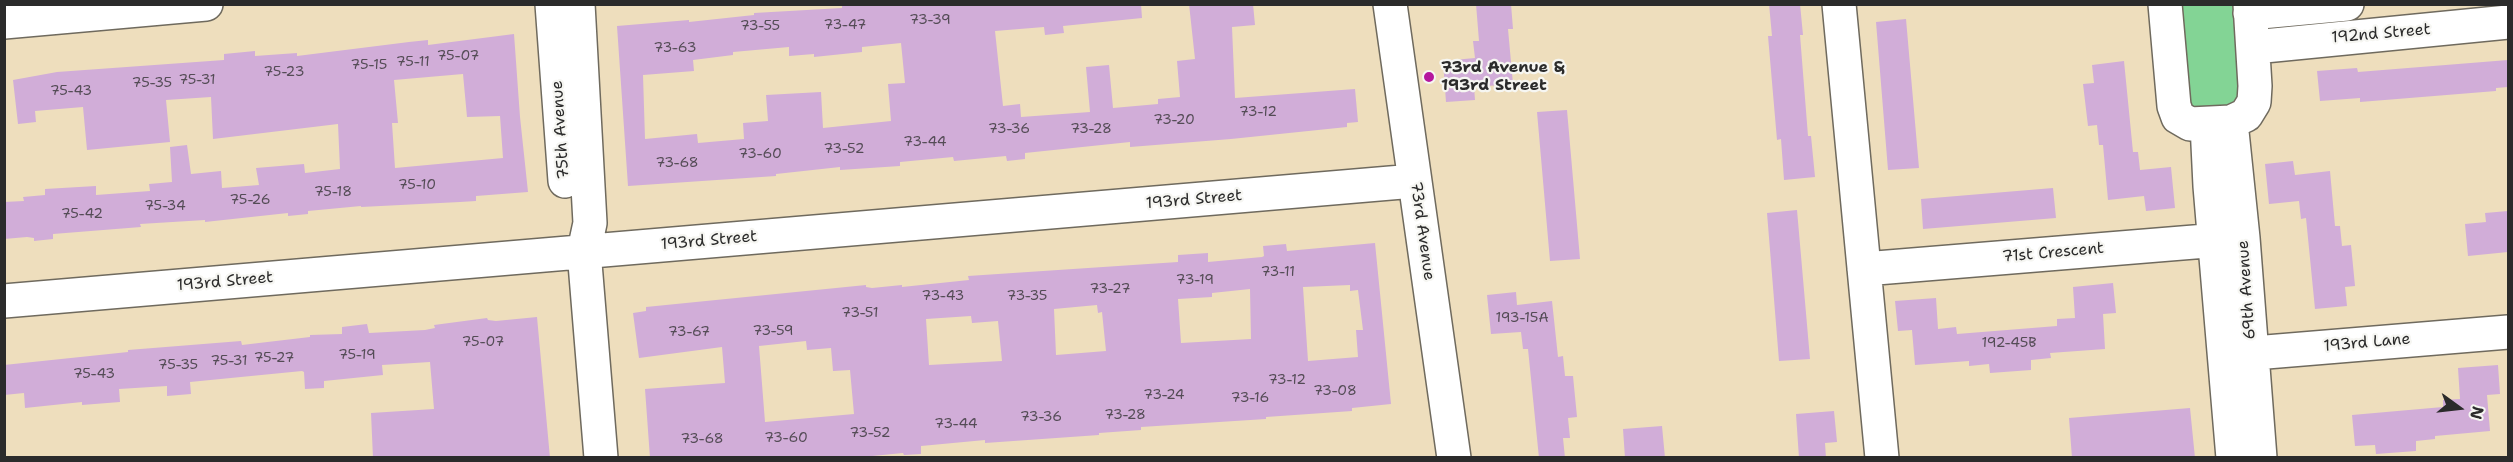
<!DOCTYPE html>
<html>
<head>
<meta charset="utf-8">
<style>
  body { margin:0 }
  #map { position:relative; width:2513px; height:462px; overflow:hidden; background:#eedebd; font-family:"Shantell Sans",sans-serif }
  canvas { display:block }
  .frame { position:absolute; inset:0; border:6px solid #2b2b2b; pointer-events:none }
  .north { position:absolute; left:2429px; top:378px; width:60px; height:60px; -webkit-text-stroke:4px #f6f6f2; paint-order:stroke; rotate:105deg; font-size:16px; font-weight:700; line-height:24px; text-align:center; color:#2b2b2b }
  .north::after { content:''; display:block; margin:auto; width:21px; height:27px; background:#2b2b2b; clip-path:polygon(50% 0,100% 100%,50% 72%,0 100%) }
</style>
</head>
<body>
<div id="map">
<canvas width="2513" height="462"></canvas>
<div class="frame"></div>
<div class="north">N</div>
</div>
<script>
const c = document.querySelector('canvas').getContext('2d');
c.lineJoin = 'round';
function fill(path, color) { c.fillStyle = color; c.fill(path, 'evenodd'); }
const toPath = rows => new Path2D(rows.map(r => 'M' + r).join(''));
function strokePath(path, color, width, dash) { c.strokeStyle = color; c.lineWidth = width; c.lineCap = dash ? 'butt' : 'round'; c.setLineDash(dash || []); c.stroke(path); }
function label(font, color, halo, rows, align = 'center') {
  c.font = font + ' "Shantell Sans",sans-serif'; c.lineWidth = 4.5; c.setLineDash([]); c.textBaseline = 'middle'; c.strokeStyle = halo; c.fillStyle = color; for (const [text, x, y, turn = 0] of rows) {
    c.save(); c.translate(x, y); c.rotate((+turn || 0) * Math.PI / 180); c.textAlign = isNaN(turn) ? turn : align; if (halo) c.strokeText(text, 0, 0); c.fillText(text, 0, 0); c.restore();
  }
}
const green = toPath([
  [2179,5,2240,5,2246,89,2231,111,2204,114,2187,105]
]);
const building = toPath([
  [842,4,1141,4,1142,18,1063,26,1064,33,1045,35,1044,27,995,31,1003,106,1020,104,1021,117,1090,112,1086,67,1109,65,1113,108,1158,104,1158,99,1180,97,1177,61,1195,59,1189,4,1253,4,1255,25,1232,27,1235,98,1355,89,1358,122,1347,123,1347,127,1231,139,1130,147,1130,142,1025,153,1025,159,1007,161,1006,156,954,161,953,157,900,162,900,166,840,170,840,167,776,174,776,176,628,186,617,26,689,20,689,22,754,15,754,13,842,8],
  [901,43,905,83,888,84,891,121,823,128,821,92,766,95,768,121,743,123,744,139,698,143,697,134,645,139,643,75,694,71,693,60,733,55,733,52,789,47,789,56,814,54,814,57,862,52,862,47],
  [1476,4,1511,4,1513,29,1508,29,1513,84,1474,87,1475,100,1446,102,1443,61,1475,58,1473,41,1479,41],
  [1769,4,1800,4,1803,35,1800,35,1808,136,1811,136,1815,177,1784,180,1781,139,1777,140,1768,36,1772,36],
  [1906,19,1919,168,1888,170,1876,22],
  [514,34,520,117,528,192,476,196,476,201,460,202,361,207,361,206,308,211,308,214,288,216,288,213,205,222,205,220,140,224,141,227,53,234,53,239,34,241,34,238,27,237,4,239,4,202,24,201,23,197,45,195,45,189,96,186,96,195,150,191,149,184,172,182,170,147,187,145,191,174,221,171,222,188,259,185,256,168,304,164,305,173,340,169,338,124,213,139,211,97,166,100,170,142,87,150,83,107,35,111,36,122,18,124,13,80,57,72,224,60,224,54,255,51,255,56,297,53,297,56,409,42,428,40,428,45],
  [463,74,467,117,500,116,503,158,395,168,392,123,398,123,394,80],
  [2508,60,2508,87,2496,88,2496,91,2360,102,2360,98,2320,101,2317,71,2357,68,2358,72],
  [2124,61,2133,152,2138,152,2140,170,2171,167,2175,208,2146,211,2144,196,2108,200,2103,145,2099,145,2097,125,2088,126,2083,84,2094,83,2092,65],
  [1567,110,1580,259,1550,261,1537,112],
  [2293,161,2295,175,2330,171,2335,226,2340,226,2342,246,2351,245,2355,286,2345,287,2347,306,2315,309,2306,218,2301,219,2299,201,2269,204,2265,164],
  [2053,188,2056,218,1923,229,1921,199],
  [1797,210,1810,359,1779,361,1767,213],
  [2508,211,2508,252,2468,256,2465,224,2486,222,2485,213],
  [1375,243,1391,404,1352,408,1352,411,1266,417,1266,419,1141,427,1141,430,1099,433,1099,435,985,443,985,440,921,446,921,454,904,455,903,453,852,458,650,458,645,389,725,383,722,347,639,358,633,313,646,311,646,307,866,285,866,287,872,288,902,285,902,287,969,280,968,276,1178,262,1178,255,1208,253,1208,262,1262,257,1264,256,1263,246,1286,244,1287,251],
  [1350,285,1350,291,1358,290,1363,330,1356,330,1358,357,1308,361,1303,287],
  [1250,289,1251,339,1181,343,1178,299,1212,297,1212,293],
  [1097,305,1098,313,1102,312,1106,351,1056,355,1054,309],
  [971,316,972,323,998,321,1002,361,929,365,926,319],
  [806,341,807,350,831,348,833,371,850,370,854,414,765,422,759,346],
  [2113,283,2116,313,2103,314,2105,349,2050,353,2051,358,2031,360,2031,370,1990,373,1989,364,1969,366,1969,361,1915,365,1912,330,1898,331,1895,301,1936,298,1938,329,1956,327,1957,334,2057,326,2057,319,2075,318,2073,287],
  [1516,292,1517,305,1552,301,1558,357,1563,356,1565,376,1573,376,1577,417,1568,418,1570,438,1563,438,1565,458,1539,458,1528,349,1523,349,1521,332,1491,334,1487,295],
  [537,317,550,458,373,458,371,413,434,409,430,362,382,365,383,375,324,381,324,388,305,389,304,372,302,371,190,382,191,394,167,396,167,386,119,389,120,402,82,405,82,402,25,408,24,393,4,395,4,365,128,352,128,350,241,341,242,345,310,337,310,335,342,334,342,327,367,324,369,333,425,330,435,328,434,325,487,318,488,320,496,321],
  [2498,365,2500,394,2487,395,2490,431,2435,436,2435,439,2416,441,2416,451,2376,454,2375,445,2355,446,2352,415,2443,407,2443,400,2460,399,2458,368],
  [2190,408,2195,458,2072,458,2069,418],
  [1834,411,1837,442,1825,443,1826,458,1799,458,1796,414],
  [1662,426,1665,458,1625,458,1623,429]
]);
const minor = toPath([
  [552,4,565,181],
  [578,4,590,223,584,251,601,458],
  [1390,4,1454,458],
  [1839,4,1882,458],
  [2165,4,2174,106,2178,117,2190,124,2231,122,2246,115,2254,102,2255,86,2250,4],
  [2250,13,2347,4],
  [4,22,206,4],
  [2254,47,2508,22],
  [2231,122,2243,238,2260,458],
  [2207,124,2210,186,2233,458],
  [1864,269,2243,238],
  [4,301,1414,181],
  [2230,355,2508,332]
]);
const markers = [
  [1429,77,6,"#b5179e"]
];
const numberNames = [
  ["73-39",930,20],
  ["73-47",845,25],
  ["73-55",760,26],
  ["73-63",675,48],
  ["75-07",458,56],
  ["75-11",413,62],
  ["75-15",369,65],
  ["75-23",284,72],
  ["75-31",197,80],
  ["75-35",152,83],
  ["75-43",71,91],
  ["73-12",1258,112],
  ["73-20",1174,120],
  ["73-36",1009,129],
  ["73-28",1091,129],
  ["73-44",925,142],
  ["73-52",844,149],
  ["73-60",760,154],
  ["73-68",677,163],
  ["75-10",417,185],
  ["75-18",333,192],
  ["75-26",250,200],
  ["75-34",165,206],
  ["75-42",82,214],
  ["73-11",1278,272],
  ["73-19",1195,280],
  ["73-27",1110,289],
  ["73-43",943,296],
  ["73-35",1027,296],
  ["73-51",860,313],
  ["193-15A",1522,318],
  ["73-59",773,331],
  ["73-67",689,332],
  ["75-07",483,342],
  ["192-45B",2009,343],
  ["75-19",357,355],
  ["75-27",274,358],
  ["75-31",229,361],
  ["75-35",178,365],
  ["75-43",94,374],
  ["73-12",1287,380],
  ["73-08",1335,391],
  ["73-24",1164,395],
  ["73-16",1250,398],
  ["73-28",1125,415],
  ["73-36",1041,417],
  ["73-44",956,424],
  ["73-52",870,433],
  ["73-60",786,438],
  ["73-68",702,439]
];
const streetNames = [
  ["192nd Street",2381,34,-5],
  ["75th Avenue",561,130,-94],
  ["193rd Street",1194,200,-5],
  ["73rd Avenue",1422,231,82],
  ["193rd Street",709,241,-5],
  ["71st Crescent",2053,253,-5],
  ["193rd Street",225,282,-5],
  ["69th Avenue",2247,290,-94],
  ["193rd Lane",2367,343,-5]
];
const poiNames = [
  ["73rd Avenue &",1441,68],
  ["193rd Street",1441,86]
];
fill(green, '#83d495');
fill(building, '#d1add8');
strokePath(minor, '#6f6a5e', 36);
strokePath(minor, '#fff', 33);
for (const [x, y, r, color] of markers) { const dot = new Path2D(); dot.arc(x, y, r, 0, 2 * Math.PI); c.fillStyle = color; c.fill(dot); strokePath(dot, '#f6f6f2', 2); }
label('14px', '#544c56', null, numberNames);
label('16px', '#2b2b2b', '#f6f6f2', streetNames);
label('bold 16px', '#2b2b2b', '#f6f6f2', poiNames, 'left');
</script>
</body>
</html>
